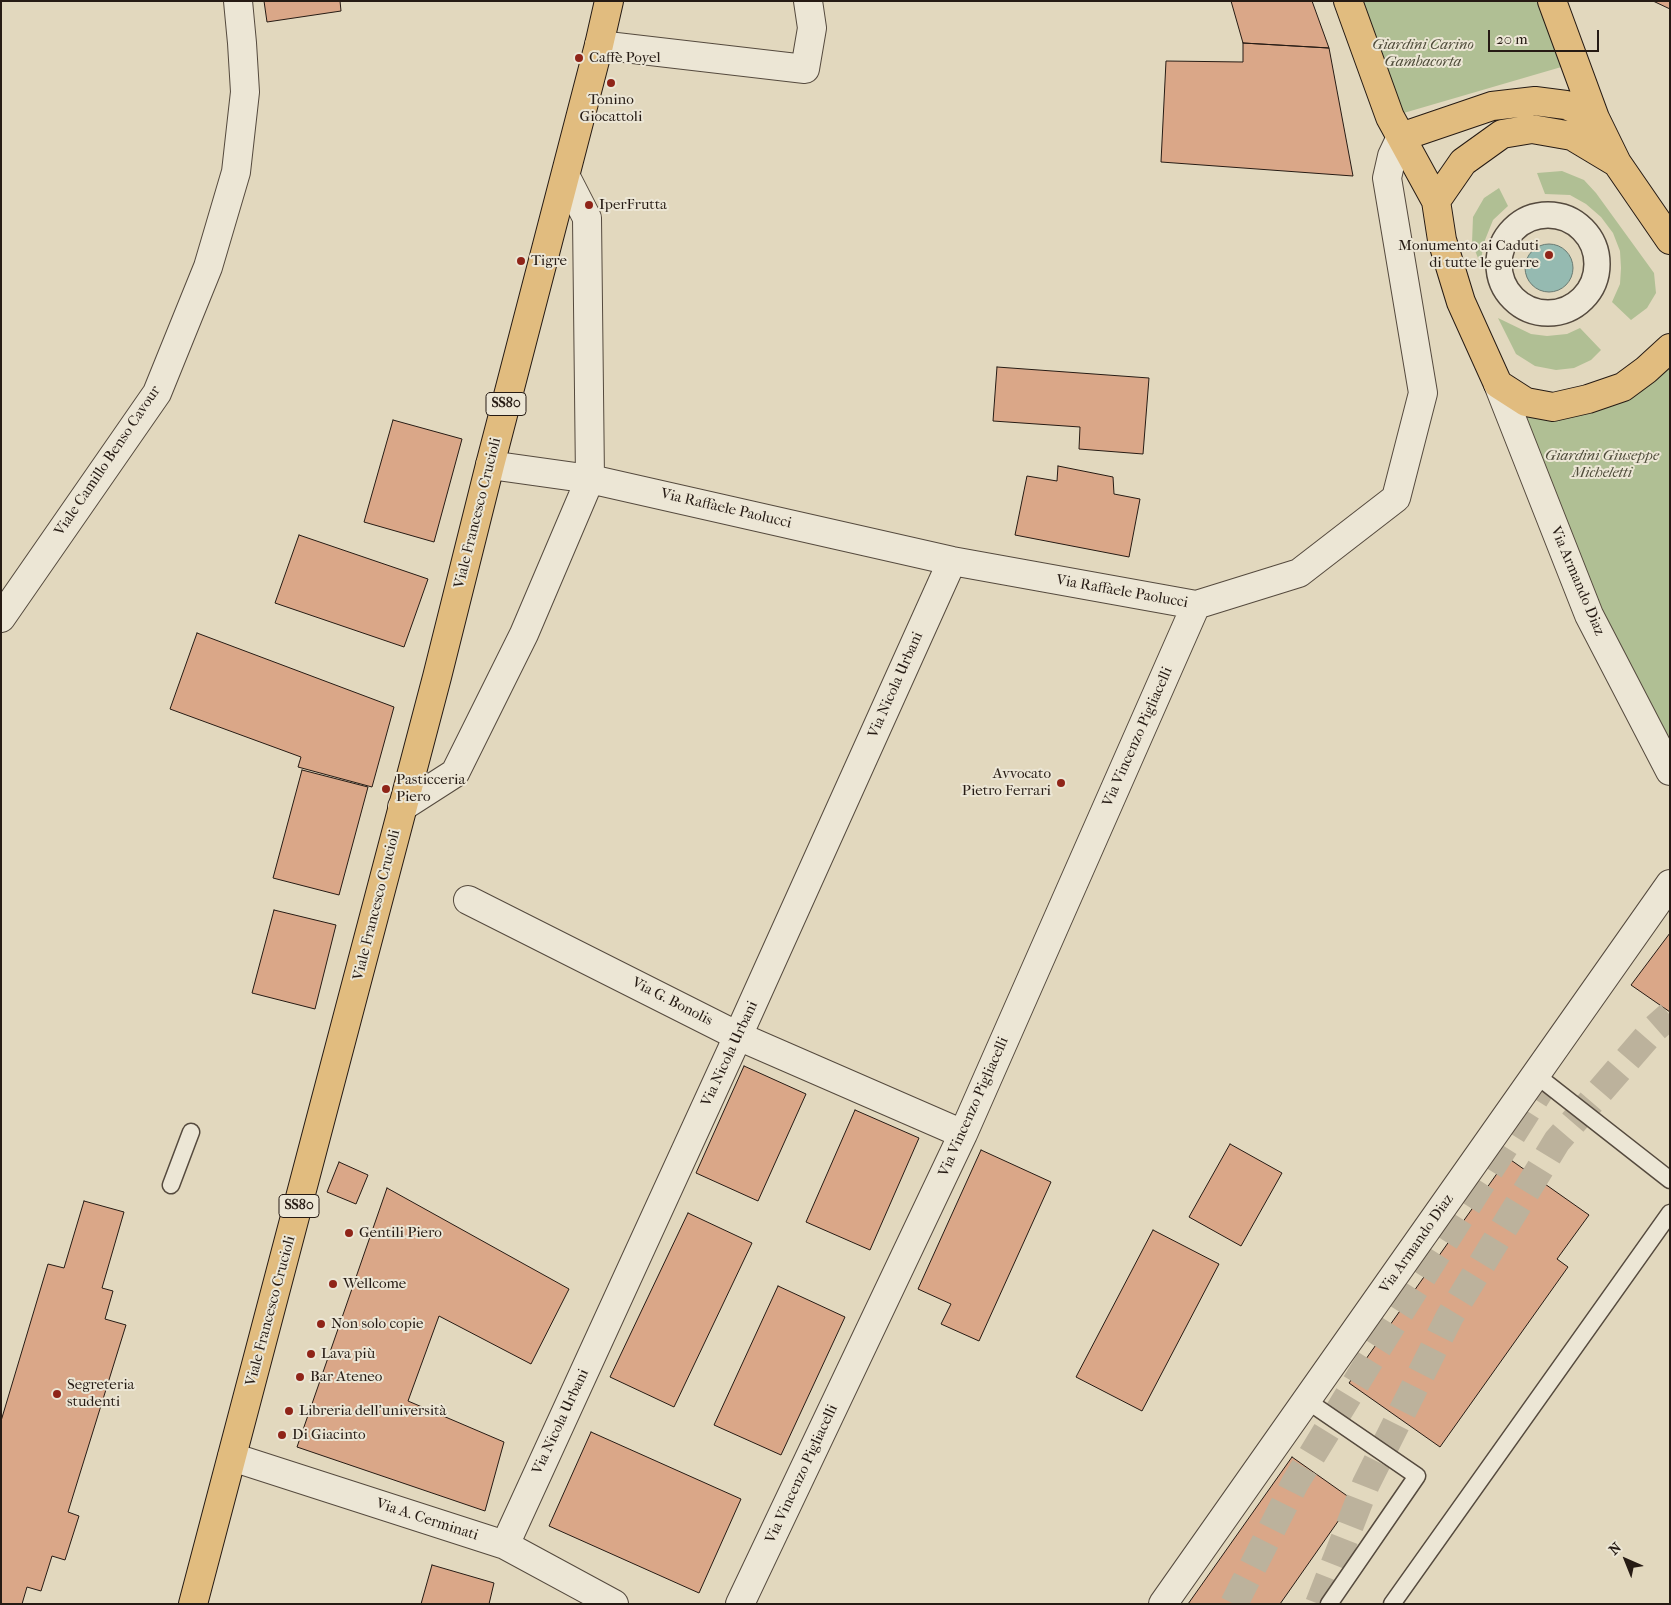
<!DOCTYPE html>
<html>
<head>
<meta charset="utf-8">
<style>
  body { margin:0 }
  #map { position:relative; width:1671px; height:1605px; overflow:hidden; background:#e2d8be; font-family:"IM FELL French Canon",serif }
  canvas { display:block }
  .frame { position:absolute; inset:0; border:2px solid #261b14; pointer-events:none }
  .north { position:absolute; left:1601px; top:1535px; width:50px; height:50px; -webkit-text-stroke:4px #ece6d5; paint-order:stroke; rotate:316deg; font-size:14px; font-weight:700; line-height:20px; text-align:center; color:#261b14 }
  .north::after { content:''; display:block; margin:auto; width:18px; height:22px; background:#261b14; clip-path:polygon(50% 0,100% 100%,50% 72%,0 100%) }
  .scale { position:absolute; left:1488px; top:30px; width:111px; height:22px; box-sizing:border-box; border:2px solid #261b14; border-top:0; padding-left:6px; font-size:15px; line-height:18px; white-space:nowrap; color:#261b14; -webkit-text-stroke:4px #ece6d5; paint-order:stroke }
</style>
</head>
<body>
<div id="map">
<canvas width="1671" height="1605"></canvas>
<div class="frame"></div>
<div class="north">N</div>
<div class="scale">20 m</div>
</div>
<script>
const c = document.querySelector('canvas').getContext('2d');
c.lineJoin = 'round';
function fill(path, color) { c.fillStyle = color; c.fill(path, 'evenodd'); }
const toPath = rows => new Path2D(rows.map(r => 'M' + r).join(''));
function strokePath(path, color, width, dash) { c.strokeStyle = color; c.lineWidth = width; c.lineCap = dash ? 'butt' : 'round'; c.setLineDash(dash || []); c.stroke(path); }
function label(font, color, halo, rows, align = 'center') {
  c.font = font + ' "IM FELL French Canon",serif'; c.lineWidth = 4; c.setLineDash([]); c.textBaseline = 'middle'; c.strokeStyle = halo; c.fillStyle = color; for (const [text, x, y, turn = 0] of rows) {
    c.save(); c.translate(x, y); c.rotate((+turn || 0) * Math.PI / 180); c.textAlign = isNaN(turn) ? turn : align; if (halo) c.strokeText(text, 0, 0); c.fillText(text, 0, 0); c.restore();
  }
}
const green = toPath([
  [1348,1,1552,1,1575,63,1390,117],
  [1562,171,1584,180,1596,193,1654,273,1656,293,1647,308,1631,320,1612,302,1620,284,1621,268,1620,251,1613,233,1601,217,1586,204,1570,195,1545,194,1537,173],
  [1499,188,1508,206,1493,220,1485,240,1480,263,1472,243,1473,217,1484,198],
  [1498,318,1531,334,1547,336,1567,334,1580,328,1601,350,1591,360,1574,368,1556,370,1535,366,1516,354],
  [1670,348,1670,768,1498,384,1554,407]
]);
const water = toPath([
  '1525 268a24 24 0 1 1 48 0a24 24 0 1 1-48 0Z'
]);
const building = toPath([
  [264,1,340,1,341,11,267,22,264,1],
  [1231,1,1312,1,1329,48,1243,43,1231,1],
  [1653,1,1670,1,1670,9,1653,1],
  [1243,43,1329,48,1353,176,1161,162,1166,61,1243,62,1243,43],
  [997,367,1149,378,1143,454,1079,449,1080,427,993,421,997,367],
  [393,420,462,439,434,542,364,522,393,420],
  [1058,466,1113,477,1114,494,1140,499,1129,557,1015,535,1027,476,1057,481,1058,466],
  [299,535,428,579,404,647,275,603,299,535],
  [197,633,394,707,372,787,298,767,301,757,170,709,197,633],
  [302,770,368,787,339,895,273,878,302,770],
  [274,910,336,925,315,1009,252,993,274,910],
  [1670,933,1670,1012,1631,985,1670,933],
  [744,1066,806,1094,758,1201,696,1173,744,1066],
  [855,1110,919,1138,870,1250,806,1222,855,1110],
  [1230,1144,1282,1173,1241,1246,1189,1217,1230,1144],
  [981,1150,1051,1182,979,1341,941,1324,951,1304,918,1289,981,1150],
  [1508,1158,1589,1215,1557,1259,1568,1267,1440,1447,1349,1383,1508,1158],
  [339,1162,368,1175,356,1204,327,1192,339,1162],
  [387,1188,569,1289,531,1364,439,1316,408,1401,504,1442,485,1511,297,1447,387,1188],
  [84,1201,124,1212,102,1288,113,1291,105,1319,126,1325,68,1512,79,1516,65,1560,52,1556,41,1591,27,1587,22,1604,1,1604,1,1421,48,1264,64,1268,84,1201],
  [688,1213,752,1243,674,1407,610,1377,688,1213],
  [1153,1230,1219,1264,1142,1411,1076,1377,1153,1230],
  [778,1286,845,1317,781,1455,714,1425,778,1286],
  [591,1432,741,1499,699,1593,549,1526,591,1432],
  [1292,1457,1353,1500,1280,1604,1188,1604,1292,1457],
  [432,1565,494,1583,489,1604,421,1604,432,1565]
]);
const trunkTunnel = toPath([
  [1234,1604,1295,1483,1370,1360,1549,1076],
  [1319,1604,1366,1484,1450,1316,1557,1141,1653,1030,1670,1015]
]);
const service = toPath([
  [1536,1075,1670,1180],
  [171,1185,191,1132],
  [1306,1400,1417,1476,1329,1604],
  [1392,1604,1670,1213]
]);
const pedestrian = toPath([
  '1499 264a49 49 0 1 1 98 0a49 49 0 1 1-98 0Z'
]);
const minor = toPath([
  [599,45,805,69,812,28,808,1],
  [1498,384,1589,615,1670,771],
  [490,465,590,479,952,561,1196,605,1299,573,1396,498,1423,393,1387,178,1392,156,1401,137],
  [402,807,455,773,524,634,590,479,587,218,566,177],
  [468,900,738,1036,963,1134],
  [232,1457,505,1545,614,1604],
  [505,1545,738,1036,952,561],
  [740,1604,963,1134,1196,605],
  [1163,1604,1670,884]
]);
const tertiary = toPath([
  [1,618,157,393,208,267,236,172,245,92,242,43,238,1]
]);
const primary = toPath([
  [1348,1,1390,117,1436,201,1442,240,1461,302,1498,384,1526,402,1553,407,1588,399,1623,387,1646,370,1670,348],
  [1552,1,1595,118,1617,163,1670,240],
  [1401,137,1492,106,1535,101,1566,105,1595,118],
  [1436,201,1463,162,1502,134,1532,129,1572,136,1617,163],
  [193,1604,437,677,490,465,599,45,609,1]
]);
const markers = [
  [579,58,5,"#8f2418"],
  [611,83,5,"#8f2418"],
  [589,205,5,"#8f2418"],
  [1549,255,5,"#8f2418"],
  [521,261,5,"#8f2418"],
  [1061,783,5,"#8f2418"],
  [386,789,5,"#8f2418"],
  [349,1233,5,"#8f2418"],
  [333,1284,5,"#8f2418"],
  [321,1324,5,"#8f2418"],
  [311,1354,5,"#8f2418"],
  [300,1377,5,"#8f2418"],
  [57,1394,5,"#8f2418"],
  [289,1411,5,"#8f2418"],
  [282,1435,5,"#8f2418"]
];
const shields = [
  [506,404,40],
  [299,1206,40]
];
const shieldNames = [
  ["SS80",506,404],
  ["SS80",299,1206]
];
const parkNames = [
  ["Giardini Carino",1423,45],
  ["Gambacorta",1423,62],
  ["Giardini Giuseppe",1602,456],
  ["Micheletti",1602,473]
];
const poiNames = [
  ["Caffè Poyel",589,58],
  ["Tonino",611,100,"center"],
  ["Giocattoli",611,117,"center"],
  ["IperFrutta",599,205],
  ["Monumento ai Caduti",1539,246,"right"],
  ["di tutte le guerre",1539,263,"right"],
  ["Tigre",531,261],
  ["Avvocato",1051,774,"right"],
  ["Pietro Ferrari",1051,791,"right"],
  ["Pasticceria",396,780],
  ["Piero",396,797],
  ["Gentili Piero",359,1233],
  ["Wellcome",343,1284],
  ["Non solo copie",331,1324],
  ["Lava più",321,1354],
  ["Bar Ateneo",310,1377],
  ["Segreteria",67,1385],
  ["studenti",67,1402],
  ["Libreria dell'università",299,1411],
  ["Di Giacinto",292,1435]
];
const streetNames = [
  ["Viale Camillo Benso Cavour",108,461,-56],
  ["Via Raffaele Paolucci",726,509,13],
  ["Viale Francesco Crucioli",478,513,-76],
  ["Via Armando Diaz",1577,581,67],
  ["Via Raffaele Paolucci",1122,592,10],
  ["Via Nicola Urbani",896,685,-66],
  ["Via Vincenzo Pigliacelli",1138,737,-66],
  ["Viale Francesco Crucioli",377,905,-76],
  ["Via G. Bonolis",672,1002,27],
  ["Via Nicola Urbani",730,1054,-65],
  ["Via Vincenzo Pigliacelli",974,1107,-66],
  ["Via Armando Diaz",1417,1244,-55],
  ["Viale Francesco Crucioli",271,1311,-75],
  ["Via Nicola Urbani",561,1422,-65],
  ["Via Vincenzo Pigliacelli",802,1474,-65],
  ["Via A. Cerminati",427,1520,18]
];
fill(green, '#b0bf94');
fill(water, '#95bab1');
strokePath(water, '#697a72', 1);
fill(building, '#daa788');
strokePath(building, '#261b14', 1);
strokePath(trunkTunnel, '#bcb29c', 28, [28, 14]);
strokePath(service, '#554a3e', 19);
strokePath(pedestrian, '#554a3e', 28);
strokePath(minor, '#554a3e', 30);
strokePath(tertiary, '#554a3e', 30);
strokePath(primary, '#261b14', 30);
strokePath(service, '#ece6d5', 16);
strokePath(pedestrian, '#ece6d5', 25);
strokePath(minor, '#ece6d5', 28);
strokePath(tertiary, '#ece6d5', 28);
strokePath(primary, '#e1bc7f', 28);
for (const [x, y, r, color] of markers) { const dot = new Path2D(); dot.arc(x, y, r, 0, 2 * Math.PI); c.fillStyle = color; c.fill(dot); strokePath(dot, '#ece6d5', 2); }
for (const [x, y, w] of shields) { const box = new Path2D(); box.roundRect(x - w / 2, y - 11.5, w, 23, 4); c.fillStyle = '#ece6d5'; c.fill(box); strokePath(box, '#261b14', 1); }
label('bold 14px', '#261b14', null, shieldNames);
label('italic 15px', '#4f4c3a', '#ece6d5', parkNames);
label('15px', '#261b14', '#ece6d5', poiNames, 'left');
label('15px', '#261b14', '#ece6d5', streetNames);
</script>
</body>
</html>
